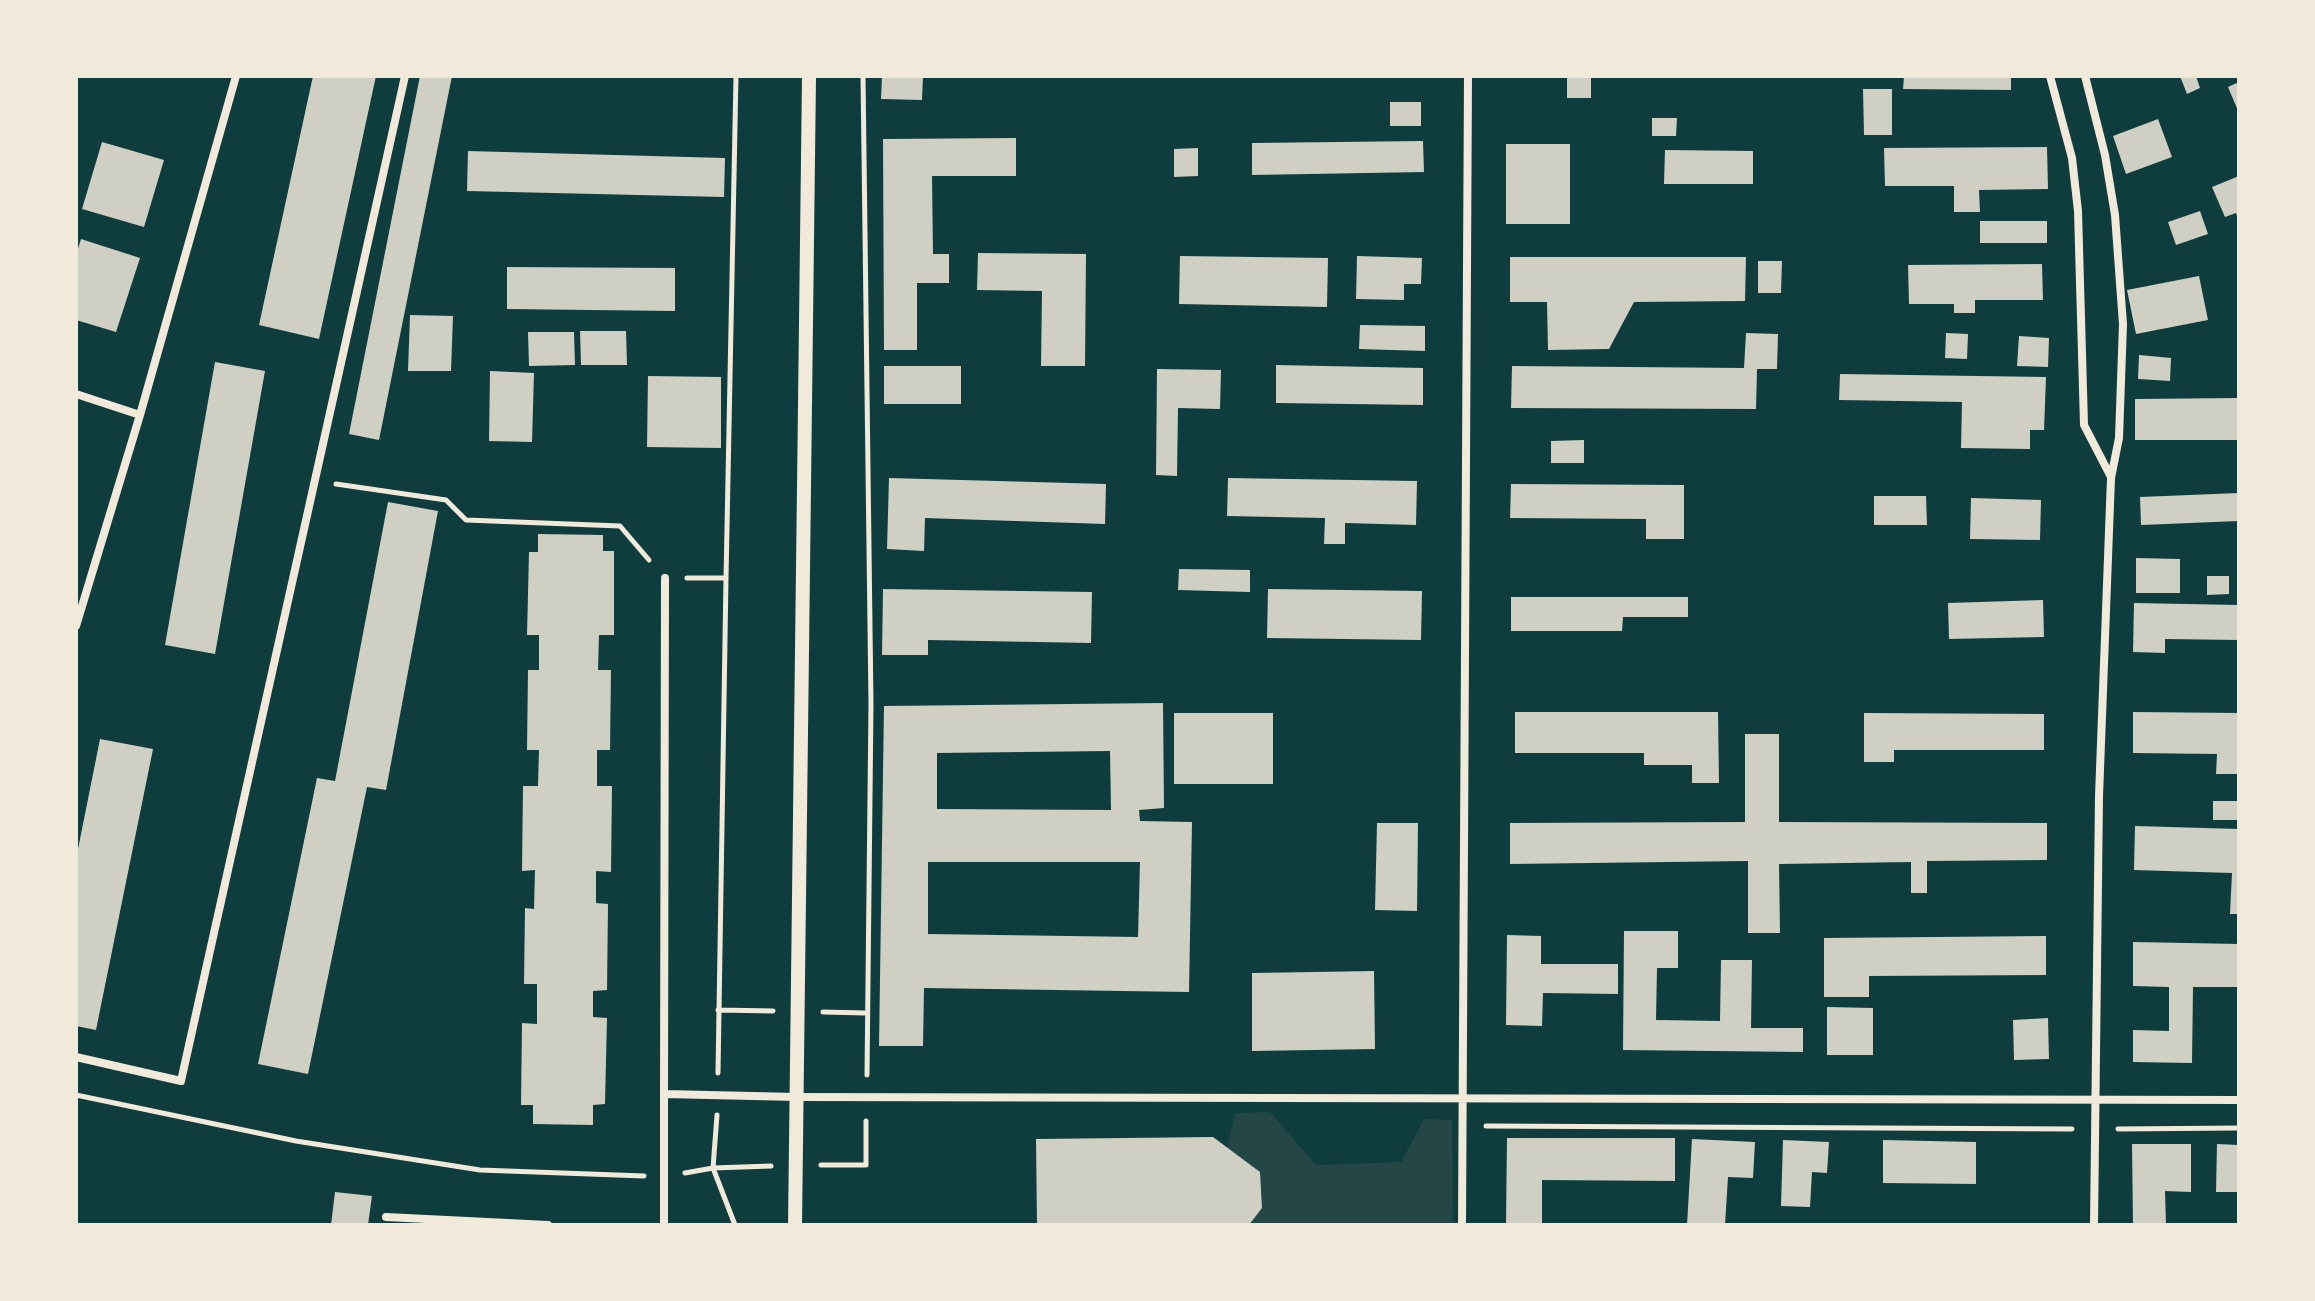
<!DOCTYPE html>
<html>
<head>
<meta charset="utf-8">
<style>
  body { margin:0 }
  #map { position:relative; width:2315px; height:1301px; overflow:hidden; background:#0f3d3e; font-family:"Roboto Serif",serif }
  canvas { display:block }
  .frame { position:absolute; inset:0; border:78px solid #f1e9da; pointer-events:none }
</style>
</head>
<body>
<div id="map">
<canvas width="2315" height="1301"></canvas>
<div class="frame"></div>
</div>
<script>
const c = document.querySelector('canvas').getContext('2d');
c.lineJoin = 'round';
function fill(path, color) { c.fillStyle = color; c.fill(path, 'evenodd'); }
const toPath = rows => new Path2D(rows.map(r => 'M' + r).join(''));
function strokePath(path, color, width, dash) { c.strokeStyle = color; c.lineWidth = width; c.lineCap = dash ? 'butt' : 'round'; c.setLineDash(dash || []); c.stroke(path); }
const green = toPath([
  [1270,1112,1316,1165,1401,1162,1424,1119,1452,1120,1453,1225,1249,1225,1262,1208,1260,1172,1227,1148,1235,1113]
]);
const building = toPath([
  [313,76,376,76,319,339,259,325],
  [420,76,452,76,379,440,349,434],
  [882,76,923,76,922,100,881,99],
  [1567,76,1591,76,1591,98,1567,98],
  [1904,76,2011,76,2011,90,1903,89],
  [2180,76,2196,76,2200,88,2187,94],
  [2239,82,2239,113,2228,87],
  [1863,89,1892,89,1892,135,1864,135],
  [1390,102,1421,102,1421,126,1390,126],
  [1652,118,1677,118,1676,136,1652,136],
  [2158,119,2172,157,2126,174,2113,136],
  [1016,138,1016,176,932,176,933,254,949,254,949,283,917,283,917,350,884,350,883,139],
  [1423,141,1424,172,1252,175,1252,143],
  [102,142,164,160,144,227,82,209],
  [1506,144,1570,144,1570,224,1506,224],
  [2047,147,2048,189,1979,190,1980,212,1954,212,1954,186,1885,186,1884,148],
  [1198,148,1198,176,1174,177,1174,149],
  [1665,150,1753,151,1753,184,1664,184],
  [468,151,725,158,724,197,467,191],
  [2239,176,2239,221,2236,213,2225,217,2212,187],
  [2200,211,2208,234,2176,245,2168,222],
  [1980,221,2047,221,2047,243,1980,243],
  [81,239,140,258,116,332,76,320,76,255],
  [978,253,1086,254,1085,366,1041,366,1042,291,977,290],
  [1180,256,1328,258,1327,307,1179,304],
  [1357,256,1422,258,1421,284,1404,284,1404,300,1356,299],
  [1510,257,1746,257,1745,301,1634,302,1609,349,1548,350,1547,302,1510,302],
  [1758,261,1782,261,1781,293,1758,293],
  [2042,264,2043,300,1975,300,1975,313,1954,313,1954,304,1909,304,1908,265],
  [507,267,675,268,675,311,507,309],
  [2199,276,2208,320,2136,334,2127,290],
  [410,315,453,316,451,371,408,371],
  [1360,325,1425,326,1425,351,1359,349],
  [580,331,626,331,627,365,581,365],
  [528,332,574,332,575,365,529,366],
  [1746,333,1778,334,1777,369,1757,369,1756,409,1511,408,1512,366,1744,368],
  [1946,333,1968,334,1967,359,1945,358],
  [2019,336,2049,338,2048,367,2017,366],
  [2139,355,2171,358,2170,381,2138,379],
  [215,362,265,371,215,654,165,645],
  [1276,365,1423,368,1423,405,1276,403],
  [884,366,961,366,961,404,884,404],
  [1157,369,1221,370,1220,409,1178,408,1177,476,1156,475],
  [490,371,534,373,532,442,489,441],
  [1840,374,2046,377,2044,430,2030,430,2030,449,1961,448,1962,402,1839,400],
  [648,376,721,377,721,448,647,447],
  [2239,398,2239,440,2135,440,2135,399],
  [1584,440,1584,463,1551,463,1551,441],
  [889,478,1106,484,1105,524,925,518,924,551,887,549],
  [1228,478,1417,481,1416,525,1345,523,1345,544,1324,544,1325,518,1227,516],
  [1511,484,1684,485,1684,539,1646,539,1646,519,1510,518],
  [2239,493,2239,521,2141,525,2140,497],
  [1874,496,1926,496,1927,525,1874,525],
  [1971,498,2041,500,2040,540,1970,539],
  [388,502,438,511,386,790,367,787,308,1074,258,1064,317,778,335,781],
  [538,534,603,535,603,551,614,551,614,635,599,635,598,670,611,670,610,750,597,750,597,786,612,786,611,872,596,871,596,903,608,904,607,990,593,991,593,1017,607,1018,605,1104,593,1105,593,1125,533,1124,533,1105,521,1105,522,1023,537,1024,537,984,524,984,525,908,534,909,535,870,522,871,523,786,538,786,539,750,527,750,528,670,539,670,539,635,527,635,529,552,538,552],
  [2136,558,2180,559,2180,593,2136,593],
  [1179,569,1250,570,1250,592,1178,590],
  [2207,576,2229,576,2229,594,2207,595],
  [883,589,1092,592,1091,643,928,640,928,655,882,655],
  [1268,589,1422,591,1421,640,1267,638],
  [1511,597,1688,597,1688,617,1623,617,1622,631,1511,631],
  [2043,600,2044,637,1949,639,1948,603],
  [2134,603,2239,605,2239,640,2165,639,2165,653,2133,652],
  [1163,703,1164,808,1139,810,1140,821,1192,822,1189,992,924,988,923,1046,879,1046,884,706],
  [1110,751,1111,810,937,809,937,753],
  [928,862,1140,862,1138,937,928,934],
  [1515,712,1718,712,1719,783,1692,783,1692,765,1644,765,1644,753,1515,753],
  [2133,712,2239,713,2238,774,2216,774,2217,754,2133,753],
  [1174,713,1273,713,1273,784,1174,784],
  [1864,713,2044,714,2044,750,1894,750,1894,762,1864,762],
  [1745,734,1779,734,1779,822,2047,823,2047,860,1927,861,1927,893,1911,893,1911,862,1779,864,1780,933,1748,933,1748,861,1510,864,1510,823,1745,822],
  [100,739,153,749,96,1030,76,1026,76,859],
  [2213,801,2239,801,2239,820,2213,820],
  [1377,823,1418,823,1417,911,1375,910],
  [2135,826,2239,829,2239,914,2230,914,2232,873,2134,870],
  [1624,931,1678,931,1678,968,1657,968,1656,1020,1720,1021,1721,960,1752,960,1751,1028,1803,1028,1803,1052,1623,1050],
  [1507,935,1541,936,1541,964,1618,964,1618,994,1543,993,1542,1026,1506,1025],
  [2046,936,2046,975,1869,976,1869,997,1824,997,1824,938],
  [2133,942,2239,944,2239,987,2193,987,2192,1063,2133,1062,2133,1030,2169,1031,2169,987,2133,986],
  [1374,971,1375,1049,1252,1051,1252,973],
  [1827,1007,1873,1008,1873,1055,1827,1055],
  [2048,1018,2049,1059,2014,1060,2013,1020],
  [1213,1137,1260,1172,1262,1208,1249,1225,1037,1225,1036,1139],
  [1507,1138,1675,1138,1675,1181,1542,1180,1542,1225,1506,1225],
  [1692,1139,1755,1142,1753,1178,1728,1177,1725,1225,1687,1225],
  [1783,1140,1829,1142,1827,1173,1812,1172,1810,1207,1781,1206],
  [1883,1140,1976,1142,1976,1184,1883,1183],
  [2132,1144,2191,1144,2191,1192,2165,1191,2166,1225,2133,1225],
  [2217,1144,2239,1145,2239,1192,2216,1192],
  [335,1192,372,1196,368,1225,331,1225]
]);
const path = toPath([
  [863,76,871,704,867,1075],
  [336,484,446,500,466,520,620,526,649,560],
  [687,578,726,578,718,1073],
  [726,578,736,76],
  [718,1010,773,1011],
  [823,1012,866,1013],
  [76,1095,296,1141,480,1170,644,1176],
  [717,1115,713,1168,735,1225],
  [1486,1126,2072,1129],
  [2118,1129,2239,1128],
  [821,1165,866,1165,866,1121],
  [685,1173,713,1168,771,1166]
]);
const minor = toPath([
  [2050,76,2072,158,2078,211,2084,425,2111,477],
  [2085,76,2105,155,2115,215,2123,324,2119,438,2111,478,2099,796,2094,1225],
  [76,394,140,415],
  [76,626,140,415,236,76],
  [76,1057,181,1081,405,76],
  [664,1094,665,578],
  [386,1217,548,1225],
  [664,1225,664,1094,797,1097,2239,1100],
  [1462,1225,1468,76]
]);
const tertiary = toPath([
  [795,1225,809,76]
]);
fill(green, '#244646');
fill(building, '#cfcfc3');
strokePath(path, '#f1e9da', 5);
strokePath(minor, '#f1e9da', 8);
strokePath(tertiary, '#f1e9da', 14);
</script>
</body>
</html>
